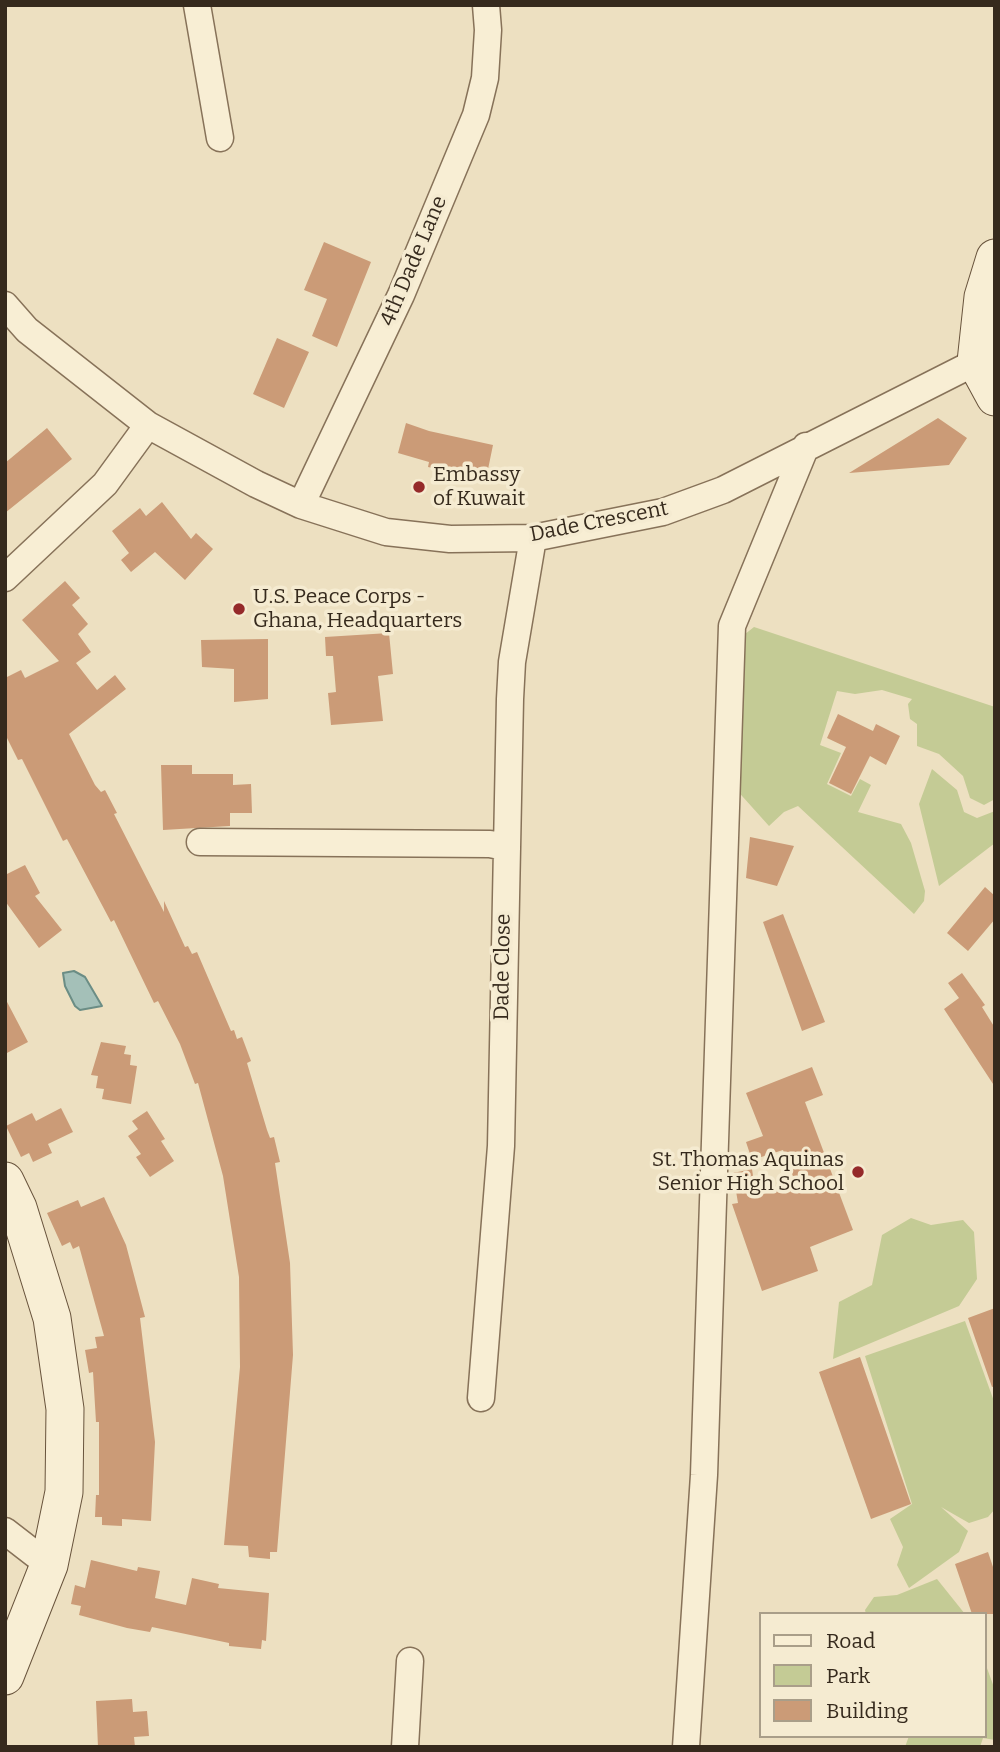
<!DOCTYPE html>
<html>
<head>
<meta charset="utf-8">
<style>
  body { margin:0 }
  #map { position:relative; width:1000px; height:1752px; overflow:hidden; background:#ede0c1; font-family:Bitter,serif }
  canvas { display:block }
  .frame { position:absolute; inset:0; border:7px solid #362a1d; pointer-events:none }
  .legend { position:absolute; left:759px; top:1612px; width:228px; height:126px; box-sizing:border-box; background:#f5ebd1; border:2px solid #a99e89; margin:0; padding:9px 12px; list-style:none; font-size:21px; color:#362a1d }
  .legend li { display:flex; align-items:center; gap:14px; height:35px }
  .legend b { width:35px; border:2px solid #a99e89 }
</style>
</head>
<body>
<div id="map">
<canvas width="1000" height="1752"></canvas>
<div class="frame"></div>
<ul class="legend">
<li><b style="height:9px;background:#f8eed4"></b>Road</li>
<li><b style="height:19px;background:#c4cb95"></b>Park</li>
<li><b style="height:19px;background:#cb9b77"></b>Building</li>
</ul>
</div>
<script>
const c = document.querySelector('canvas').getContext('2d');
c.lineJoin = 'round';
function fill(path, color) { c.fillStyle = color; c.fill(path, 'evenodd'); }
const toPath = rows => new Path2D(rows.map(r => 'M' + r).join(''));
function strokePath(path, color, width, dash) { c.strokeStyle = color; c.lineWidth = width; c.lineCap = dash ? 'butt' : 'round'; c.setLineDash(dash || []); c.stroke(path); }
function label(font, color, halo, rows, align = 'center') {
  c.font = font + ' Bitter,serif'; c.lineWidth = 7; c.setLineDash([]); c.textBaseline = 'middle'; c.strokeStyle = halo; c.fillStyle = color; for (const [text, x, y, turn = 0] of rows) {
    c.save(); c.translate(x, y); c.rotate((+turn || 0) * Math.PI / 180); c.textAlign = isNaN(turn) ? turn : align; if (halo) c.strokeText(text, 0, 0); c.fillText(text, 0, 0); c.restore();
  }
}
const green = toPath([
  [754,627,995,707,995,799,984,805,970,798,963,776,939,754,917,746,917,724,910,719,908,704,912,699,882,690,855,694,837,691,820,745,841,753,827,784,851,796,860,779,871,785,858,812,901,824,911,843,925,891,924,901,914,914,798,806,784,812,769,826,734,787,741,742,740,638],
  [932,769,957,790,964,812,977,818,995,811,995,843,939,886,919,804],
  [911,1218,931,1225,963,1220,974,1232,977,1279,959,1306,833,1359,839,1302,872,1285,882,1235],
  [965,1321,995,1404,995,1509,988,1517,969,1523,941,1507,968,1531,959,1552,909,1588,897,1565,903,1547,890,1519,912,1504,865,1356],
  [937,1579,965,1614,866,1614,865,1610,874,1597,897,1595],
  [984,1660,995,1690,995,1740,983,1738,980,1747,905,1747,909,1736,984,1736]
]);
const water = toPath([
  [74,971,85,977,102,1006,80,1010,75,1006,65,986,63,973,74,971]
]);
const building = toPath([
  [324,242,371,262,337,347,312,336,327,299,304,290],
  [277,338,309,352,284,408,253,394],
  [938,418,967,438,949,465,849,473],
  [406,423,429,431,493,445,486,479,428,467,429,462,398,453],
  [47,428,72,459,5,513,5,463],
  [162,502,191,539,196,533,213,549,185,580,155,552,131,572,121,560,129,553,112,531,140,508,146,516],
  [65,581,80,598,72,605,88,624,78,634,91,652,76,663,97,690,115,675,126,689,69,734,95,785,101,792,105,790,117,813,114,814,164,912,164,901,185,947,188,946,192,954,197,952,231,1031,234,1030,237,1039,242,1037,251,1061,247,1063,267,1130,270,1138,274,1137,280,1162,275,1163,290,1263,293,1355,277,1552,270,1552,270,1559,249,1557,248,1546,224,1545,240,1367,239,1277,223,1176,198,1083,195,1084,180,1044,158,1001,154,1003,114,920,111,922,67,839,63,841,22,759,18,760,5,734,5,678,21,670,25,678,59,661,22,620],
  [389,633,393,674,378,676,383,721,331,725,328,693,336,692,333,656,326,656,325,637],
  [268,639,268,699,234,702,234,669,202,667,201,640],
  [838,714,873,731,876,724,900,736,886,765,870,756,851,794,829,783,846,747,827,738],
  [161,765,192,765,192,774,233,774,233,785,251,784,252,813,230,813,230,826,163,830],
  [750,837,794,846,777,886,746,878],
  [25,865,40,893,35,896,62,930,39,948,5,901,5,875],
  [985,887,995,896,995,919,968,951,947,933],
  [783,914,825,1022,802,1031,763,922],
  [962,973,985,1005,982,1007,995,1028,995,1087,944,1009,959,998,948,983],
  [5,998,28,1042,5,1054],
  [101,1042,126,1046,124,1054,131,1055,130,1065,137,1066,131,1104,102,1099,104,1089,96,1088,98,1076,91,1075],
  [812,1067,823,1095,805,1102,853,1230,810,1247,818,1271,762,1291,732,1204,738,1203,733,1173,752,1169,756,1196,796,1184,783,1150,752,1160,746,1142,763,1136,746,1093],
  [61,1108,73,1132,48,1144,52,1153,33,1162,29,1153,21,1157,6,1126,32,1113,36,1121],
  [147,1111,165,1139,161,1141,174,1161,150,1177,136,1157,141,1154,128,1136,138,1129,132,1121],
  [104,1197,126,1245,145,1317,140,1318,155,1442,151,1521,122,1519,122,1526,102,1525,102,1517,95,1517,96,1495,99,1495,99,1422,96,1422,93,1372,89,1373,85,1350,97,1348,95,1337,104,1336,79,1246,73,1249,70,1242,62,1246,47,1213,78,1200,81,1207],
  [995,1308,995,1386,992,1387,968,1318],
  [860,1357,911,1504,871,1519,819,1372],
  [988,1552,995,1573,995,1614,972,1614,955,1564],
  [91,1560,137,1571,138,1567,160,1571,155,1598,186,1605,192,1578,219,1584,218,1588,269,1593,266,1641,262,1640,261,1649,229,1646,229,1643,152,1627,150,1632,127,1628,79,1615,81,1606,71,1604,75,1585,85,1588],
  [132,1699,133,1712,147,1711,149,1736,134,1737,135,1747,98,1747,96,1701]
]);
const street = toPath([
  [197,5,220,138],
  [5,305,27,330,148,425,256,484,301,505,386,532,450,539,533,538,663,512,723,490,976,362],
  [301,505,401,295,476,115,485,78,488,30,486,5],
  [5,578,105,484,148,425],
  [200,842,490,844,505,847],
  [481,1398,501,1146,510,699,512,662,533,538],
  [5,1531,49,1565],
  [405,1747,410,1661],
  [686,1747,704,1475,732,626,806,446]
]);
const secondary = toPath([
  [995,258,983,297,976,362,995,397],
  [5,1181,18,1208,52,1318,65,1409,64,1492,49,1565,5,1676]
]);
const markers = [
  [419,487,7,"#952a2a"],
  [239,609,7,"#952a2a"],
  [858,1172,7,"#952a2a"]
];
const streetNames = [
  ["4th Dade Lane",414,261,-67],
  ["Dade Crescent",599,522,-11],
  ["Dade Close",503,967,-89]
];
const poiNames = [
  ["Embassy",433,475],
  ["of Kuwait",433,499],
  ["U.S. Peace Corps -",253,597],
  ["Ghana, Headquarters",253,621],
  ["St. Thomas Aquinas",844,1160,"right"],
  ["Senior High School",844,1184,"right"]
];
fill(green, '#c4cb95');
fill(water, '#a4c0b8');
strokePath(water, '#6b8d85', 2);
fill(building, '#cb9b77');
strokePath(street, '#877259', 29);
strokePath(secondary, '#68533c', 39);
strokePath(street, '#f8eed4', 26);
strokePath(secondary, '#f8eed4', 37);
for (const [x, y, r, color] of markers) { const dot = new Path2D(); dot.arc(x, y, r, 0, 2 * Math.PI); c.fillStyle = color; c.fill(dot); strokePath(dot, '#f5ebd1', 2.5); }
label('21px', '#362a1d', '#f5ebd1', streetNames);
label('21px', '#362a1d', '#f5ebd1', poiNames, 'left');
</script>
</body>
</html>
